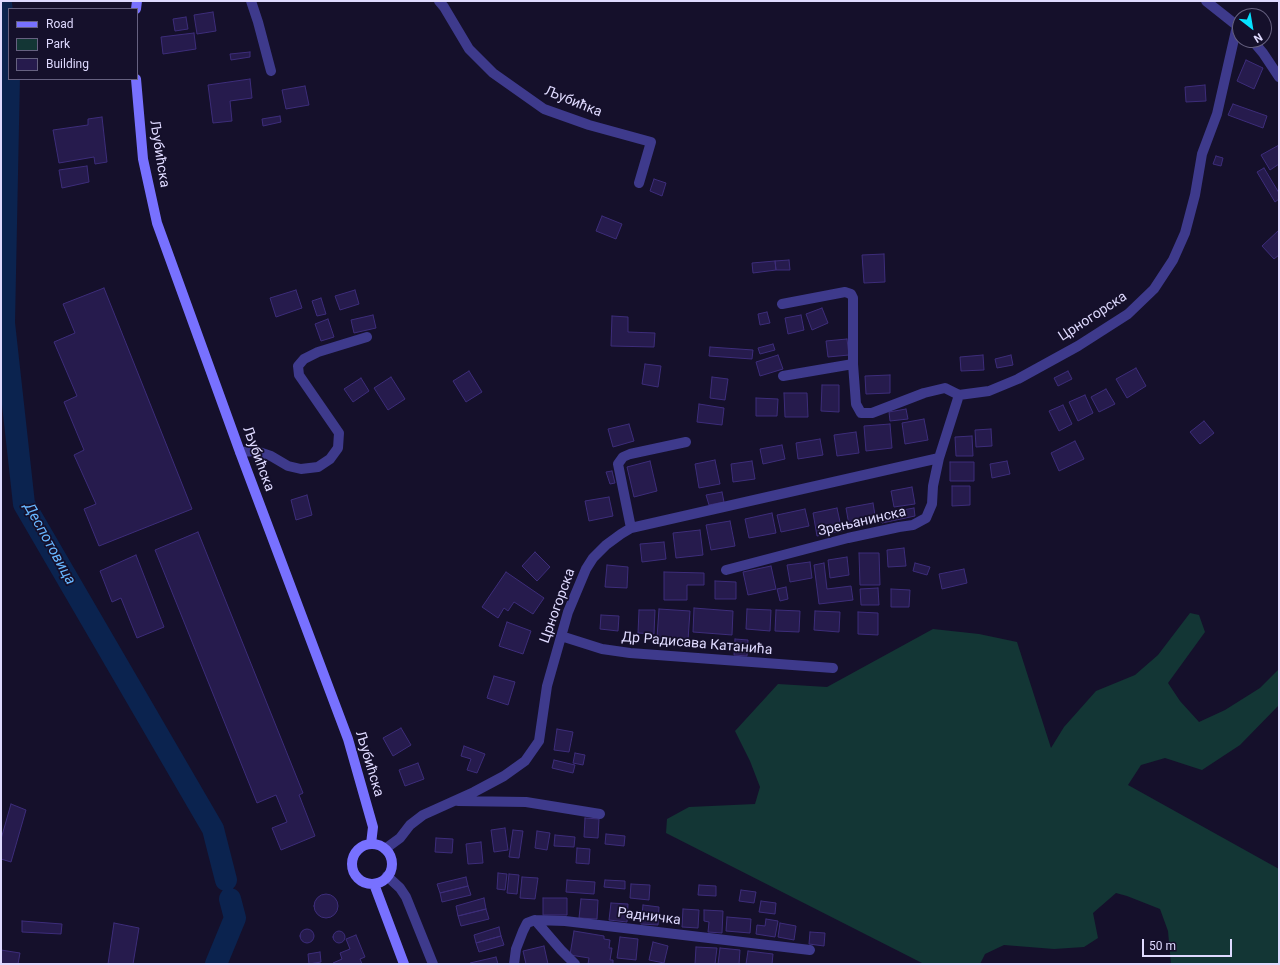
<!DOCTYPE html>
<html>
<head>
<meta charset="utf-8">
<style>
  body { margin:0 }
  #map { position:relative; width:1280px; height:965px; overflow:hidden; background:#15102b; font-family:Roboto,sans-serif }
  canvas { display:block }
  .frame { position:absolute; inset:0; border:2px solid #dfdaff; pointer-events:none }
  .legend { position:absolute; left:8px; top:8px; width:130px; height:72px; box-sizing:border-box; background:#15102b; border:1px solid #666180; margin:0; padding:5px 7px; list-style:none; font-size:12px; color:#dfdaff }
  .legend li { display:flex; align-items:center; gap:8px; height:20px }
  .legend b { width:20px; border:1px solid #666180 }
  .north { position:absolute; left:1232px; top:8px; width:40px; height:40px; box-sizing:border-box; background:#15102b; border:1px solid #666180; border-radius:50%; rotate:149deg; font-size:11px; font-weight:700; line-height:16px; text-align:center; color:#dfdaff }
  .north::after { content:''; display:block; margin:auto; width:14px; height:18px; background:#06e1ff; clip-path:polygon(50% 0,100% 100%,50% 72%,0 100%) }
  .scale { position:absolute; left:1142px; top:939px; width:90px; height:18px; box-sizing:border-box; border:2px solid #dfdaff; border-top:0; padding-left:5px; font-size:12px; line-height:14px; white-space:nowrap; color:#dfdaff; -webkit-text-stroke:3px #15102b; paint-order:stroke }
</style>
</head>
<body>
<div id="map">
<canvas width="1280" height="965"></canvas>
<div class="frame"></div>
<ul class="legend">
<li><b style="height:5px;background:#7871ff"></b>Road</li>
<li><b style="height:11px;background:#133635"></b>Park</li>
<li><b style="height:11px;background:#261b4d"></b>Building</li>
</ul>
<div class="north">N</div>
<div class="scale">50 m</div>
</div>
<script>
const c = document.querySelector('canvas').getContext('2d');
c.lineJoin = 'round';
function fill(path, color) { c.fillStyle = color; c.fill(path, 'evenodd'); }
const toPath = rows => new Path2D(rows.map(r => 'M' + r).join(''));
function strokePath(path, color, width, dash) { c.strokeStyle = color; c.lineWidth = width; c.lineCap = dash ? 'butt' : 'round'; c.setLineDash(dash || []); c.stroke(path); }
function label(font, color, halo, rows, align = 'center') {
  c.font = font + ' Roboto,sans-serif'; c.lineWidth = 3.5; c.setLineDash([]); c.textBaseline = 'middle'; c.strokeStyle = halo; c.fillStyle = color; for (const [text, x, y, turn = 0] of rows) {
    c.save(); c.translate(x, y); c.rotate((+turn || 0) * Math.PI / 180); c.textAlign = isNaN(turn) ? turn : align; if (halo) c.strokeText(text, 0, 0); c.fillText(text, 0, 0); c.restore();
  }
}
const green = toPath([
  [1190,613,1199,615,1205,632,1168,683,1180,701,1199,722,1225,710,1260,688,1279,669,1279,705,1240,745,1202,770,1165,758,1141,765,1128,785,1279,869,1279,964,1171,964,1168,931,1160,909,1127,896,1116,893,1093,913,1098,938,1084,947,1054,949,1004,945,985,954,980,964,924,964,666,833,667,819,689,807,755,804,760,787,750,761,735,731,778,684,827,687,933,629,979,634,1017,642,1051,748,1064,727,1096,691,1135,675,1158,655]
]);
const river = toPath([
  [1,4,9,67],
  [9,75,4,323,24,504,213,829,226,880],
  [216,964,235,918,230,899]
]);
const building = toPath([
  [213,12,216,31,197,34,194,15,213,12],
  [186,17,188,29,175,31,173,19,186,17],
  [194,33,196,49,163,54,161,37,194,33],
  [250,52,250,57,231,60,230,54,250,52],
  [1246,60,1263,68,1254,89,1237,81,1246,60],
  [250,79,252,98,230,101,232,121,213,123,208,85,250,79],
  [1205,85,1206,101,1186,102,1185,87,1205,85],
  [305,86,309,105,286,109,282,90,305,86],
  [1233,104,1267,116,1263,128,1228,115,1233,104],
  [280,116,281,122,263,126,262,119,280,116],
  [102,117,107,162,95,164,94,157,59,163,53,130,88,125,88,119,102,117],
  [1279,145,1279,164,1270,170,1261,155,1279,145],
  [1216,156,1223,158,1221,166,1213,164,1216,156],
  [87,166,89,182,62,188,59,170,87,166],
  [1264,168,1279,193,1279,199,1275,202,1257,172,1264,168],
  [654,179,666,183,662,196,650,191,654,179],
  [602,216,622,224,616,239,596,231,602,216],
  [1279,230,1279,255,1274,259,1262,246,1279,230],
  [884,254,885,282,864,283,862,255,884,254],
  [789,260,790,270,776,270,775,261,789,260],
  [775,261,776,270,753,273,752,263,775,261],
  [104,288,192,509,99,546,84,509,96,504,74,455,84,450,64,402,77,396,54,342,75,333,63,304,104,288],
  [296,290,302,308,276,317,270,298,296,290],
  [355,290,359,304,340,310,335,296,355,290],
  [321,298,326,314,317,316,312,301,321,298],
  [822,308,828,323,812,330,806,314,822,308],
  [767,312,770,323,760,325,758,314,767,312],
  [373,315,376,328,354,333,351,320,373,315],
  [801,315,804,330,788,334,785,318,801,315],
  [612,316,628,317,628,332,655,333,654,347,611,346,612,316],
  [328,319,334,337,321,341,315,324,328,319],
  [847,339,849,355,828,357,826,341,847,339],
  [773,344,775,350,760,354,758,348,773,344],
  [710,347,753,350,752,359,709,356,710,347],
  [778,355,783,369,760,376,756,362,778,355],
  [983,355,984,370,961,371,960,357,983,355],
  [1011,355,1013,365,997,368,995,359,1011,355],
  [645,364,661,366,658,387,642,384,645,364],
  [1136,368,1146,386,1127,398,1116,379,1136,368],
  [469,371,482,392,466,402,453,381,469,371],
  [1068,371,1072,379,1058,386,1054,378,1068,371],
  [890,375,890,393,866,394,865,376,890,375],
  [391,377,405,399,388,410,374,388,391,377],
  [712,377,728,379,725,400,710,398,712,377],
  [361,378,369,391,353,402,344,389,361,378],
  [822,385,839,385,839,412,821,411,822,385],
  [1106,389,1115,404,1099,412,1091,397,1106,389],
  [784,393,807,393,808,417,785,417,784,393],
  [1085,395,1093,413,1078,421,1069,402,1085,395],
  [756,398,778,399,777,416,756,416,756,398],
  [699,404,724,408,722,425,697,422,699,404],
  [1063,405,1072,424,1059,431,1049,411,1063,405],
  [906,409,908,419,890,421,889,412,906,409],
  [924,419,928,440,905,444,902,423,924,419],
  [1204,421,1214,433,1200,444,1190,432,1204,421],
  [629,424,634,441,613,447,608,429,629,424],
  [890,424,892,448,866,451,864,426,890,424],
  [991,429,992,446,976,447,975,430,991,429],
  [856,432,859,453,837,456,834,435,856,432],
  [972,436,973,456,956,456,955,437,972,436],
  [820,439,823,455,798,459,796,443,820,439],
  [1075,441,1084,459,1059,471,1051,453,1075,441],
  [782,445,785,459,763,464,760,449,782,445],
  [715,460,720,484,699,488,695,464,715,460],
  [650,461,657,491,634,497,627,467,650,461],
  [752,461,755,479,733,482,731,464,752,461],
  [1007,461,1010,474,992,478,990,464,1007,461],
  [950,462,974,462,974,481,950,481,950,462],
  [612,471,615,483,610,484,606,472,612,471],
  [952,486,970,486,970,505,952,506,952,486],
  [912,487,915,504,894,507,891,491,912,487],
  [722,492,724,502,709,505,706,495,722,492],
  [307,495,312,515,296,520,291,500,307,495],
  [609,497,613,516,589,521,585,501,609,497],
  [873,503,876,521,849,525,846,508,873,503],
  [837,508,842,531,817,536,813,513,837,508],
  [914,508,915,516,882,523,880,514,914,508],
  [805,509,809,526,781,532,777,515,805,509],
  [772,513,776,533,749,538,745,519,772,513],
  [730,521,735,546,711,550,706,525,730,521],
  [700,530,703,555,676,558,673,533,700,530],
  [198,532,303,793,299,795,315,836,281,850,272,828,287,822,276,795,257,803,155,550,198,532],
  [664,542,666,559,642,562,640,544,664,542],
  [904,548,906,566,888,567,887,550,904,548],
  [535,552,550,567,537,581,522,566,535,552],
  [859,553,879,553,880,585,860,585,859,553],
  [136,555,164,627,137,638,121,598,112,602,100,571,136,555],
  [847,557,849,575,830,578,828,560,847,557],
  [810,562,812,578,790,582,787,565,810,562],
  [824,563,827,589,851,586,853,600,819,604,814,565,824,563],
  [915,563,930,567,927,575,913,571,915,563],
  [607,565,628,567,627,588,605,587,607,565],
  [771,566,776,589,748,595,743,572,771,566],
  [964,569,967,583,942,589,939,574,964,569],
  [506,572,544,598,533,614,514,602,508,611,504,608,498,618,482,607,506,572],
  [664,572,704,573,704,585,687,585,687,600,664,600,664,572],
  [715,581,736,582,736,599,715,599,715,581],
  [786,587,788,599,780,601,777,589,786,587],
  [878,588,879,605,861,605,860,589,878,588],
  [891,589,910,590,909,607,891,607,891,589],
  [694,608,733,611,732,635,693,632,694,608],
  [659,609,690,611,688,640,657,638,659,609],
  [747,609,771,610,770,631,746,629,747,609],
  [639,610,655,610,654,634,638,633,639,610],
  [776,610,800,611,799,632,775,631,776,610],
  [815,611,840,612,839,632,814,630,815,611],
  [858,612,878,613,878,635,858,634,858,612],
  [601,615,619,616,618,631,600,629,601,615],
  [507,622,531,631,523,654,499,646,507,622],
  [735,639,748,640,747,656,734,655,735,639],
  [494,676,515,682,508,705,487,698,494,676],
  [401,728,411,745,393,756,383,738,401,728],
  [557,729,573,732,569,752,554,750,557,729],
  [464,746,485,754,477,773,467,770,471,759,461,756,464,746],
  [575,753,585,755,583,765,573,763,575,753],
  [554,760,575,765,573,773,552,768,554,760],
  [418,763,424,779,405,786,399,770,418,763],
  [11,804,26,810,11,862,1,859,1,839,11,804],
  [585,818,599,819,598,838,584,837,585,818],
  [505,828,508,850,494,852,491,830,505,828],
  [513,830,523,831,519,858,509,857,513,830],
  [537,831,550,833,547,850,535,848,537,831],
  [606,834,625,836,624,846,605,844,606,834],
  [555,835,575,837,574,847,554,846,555,835],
  [436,838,453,839,452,853,435,852,436,838],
  [481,842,483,863,468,864,466,844,481,842],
  [577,848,590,849,589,864,576,863,577,848],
  [498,873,507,874,505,890,497,889,498,873],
  [509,874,519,875,517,894,507,893,509,874],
  [466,877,468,886,440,893,437,884,466,877],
  [522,877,538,878,535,899,520,898,522,877],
  [567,880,595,882,594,894,566,892,567,880],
  [605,880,625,881,625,889,604,887,605,880],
  [631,884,650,885,649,900,630,898,631,884],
  [699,885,716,886,716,896,698,895,699,885],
  [468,886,471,895,442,902,440,893,468,886],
  [741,890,756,892,754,903,739,901,741,890],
  '314 906a12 12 0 1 1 24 0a12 12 0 1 1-24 0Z',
  [484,898,486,909,458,916,456,906,484,898],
  [543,898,567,898,567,915,543,915,543,898],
  [581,899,598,900,597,919,579,918,581,899],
  [761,901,776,903,775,914,759,912,761,901],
  [611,903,628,904,627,922,609,920,611,903],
  [643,905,659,907,658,925,641,924,643,905],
  [486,909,489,919,461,926,458,916,486,909],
  [683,909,699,910,698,928,682,927,683,909],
  [704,910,723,911,722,933,708,932,709,922,704,921,704,910],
  [727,917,751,919,750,933,726,931,727,917],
  [766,919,778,921,775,937,756,934,757,925,765,926,766,919],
  [22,921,62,924,61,934,22,932,22,921],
  [114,923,139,928,133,964,108,964,114,923],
  [780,923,796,926,794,940,778,937,780,923],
  [499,927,501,936,476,943,474,935,499,927],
  '300 936a7 7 0 1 1 14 0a7 7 0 1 1-14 0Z',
  '333 937a6 6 0 1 1 12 0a6 6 0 1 1-12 0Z',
  [574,931,604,936,604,939,610,940,609,948,612,948,610,960,613,960,613,964,588,964,589,958,570,955,574,931],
  [810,932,825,933,824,946,809,944,810,932],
  [356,935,365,957,360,959,362,964,333,964,333,963,342,959,340,953,350,949,346,939,356,935],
  [501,936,504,945,479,952,476,943,501,936],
  [620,937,638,939,636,960,617,958,620,937],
  [653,942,668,946,664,963,649,960,653,942],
  [544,946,548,964,526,964,523,951,544,946],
  [696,947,717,948,715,964,695,964,696,947],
  [720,948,740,950,739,964,718,964,720,948],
  [1,950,20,953,18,964,1,964,1,950],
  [748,951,773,954,772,964,746,964,748,951],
  [320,952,321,962,309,964,308,954,320,952],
  [496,957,498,964,471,964,470,963,496,957]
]);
const street = toPath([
  [251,1,258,22,271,71],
  [439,1,444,7,469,49,493,73,544,109,589,125,651,142,639,183],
  [1206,1,1240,28],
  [1252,40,1263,53,1279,77],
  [782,304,845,292,851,294,853,298,853,364],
  [783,376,853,364,856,404,861,413,872,413,924,393,945,388,959,395,989,391,1018,379,1078,346,1128,314,1154,289,1173,260,1185,233,1195,195,1202,154,1217,114,1237,26],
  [240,452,256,451,271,456,288,466,301,469,318,467,330,459,338,448,339,433,299,375,298,366,304,359,318,352,367,337],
  [631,528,618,464,623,457,630,454,686,442],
  [726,570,848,538,899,527,913,525,926,518,932,504,933,486,939,458,959,395],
  [561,636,602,649,630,653,833,668],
  [458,801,526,802,600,814],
  [385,849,400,838,410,825,423,815,474,792,504,776,525,761,539,741,547,686,568,612,586,569,593,558,606,545,621,534,631,528,939,458],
  [387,876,400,888,406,897,433,964],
  [535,920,561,950,575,964],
  [514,964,516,949,523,931,527,923,535,920,565,921,810,950]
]);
const secondary = toPath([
  [136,9,137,1],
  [136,79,143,159,157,223,240,452,348,739,373,827,371,844],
  '352 864a20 20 0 1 1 40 0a20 20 0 1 1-40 0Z',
  [374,884,404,964]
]);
const streetNames = [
  ["Љубићка",573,102,22],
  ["Љубићска",159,154,81],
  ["Црногорска",1093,317,-33],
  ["Љубићска",258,459,70],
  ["Зрењанинска",862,522,-13],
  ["Црногорска",558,606,-70],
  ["Др Радисава Катанића",697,644,5],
  ["Љубићска",369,764,73],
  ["Радничка",649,917,7]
];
const waterNames = [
  ["Деспотовица",49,544,61]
];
fill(green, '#133635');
strokePath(river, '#0b234f', 22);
fill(building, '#261b4d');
strokePath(building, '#3d2d7a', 1);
strokePath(street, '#3e3a8c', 10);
strokePath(secondary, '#7871ff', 10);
label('14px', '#dfdaff', '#15102b', streetNames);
label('italic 15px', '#68b6ff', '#15102b', waterNames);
</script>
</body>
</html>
